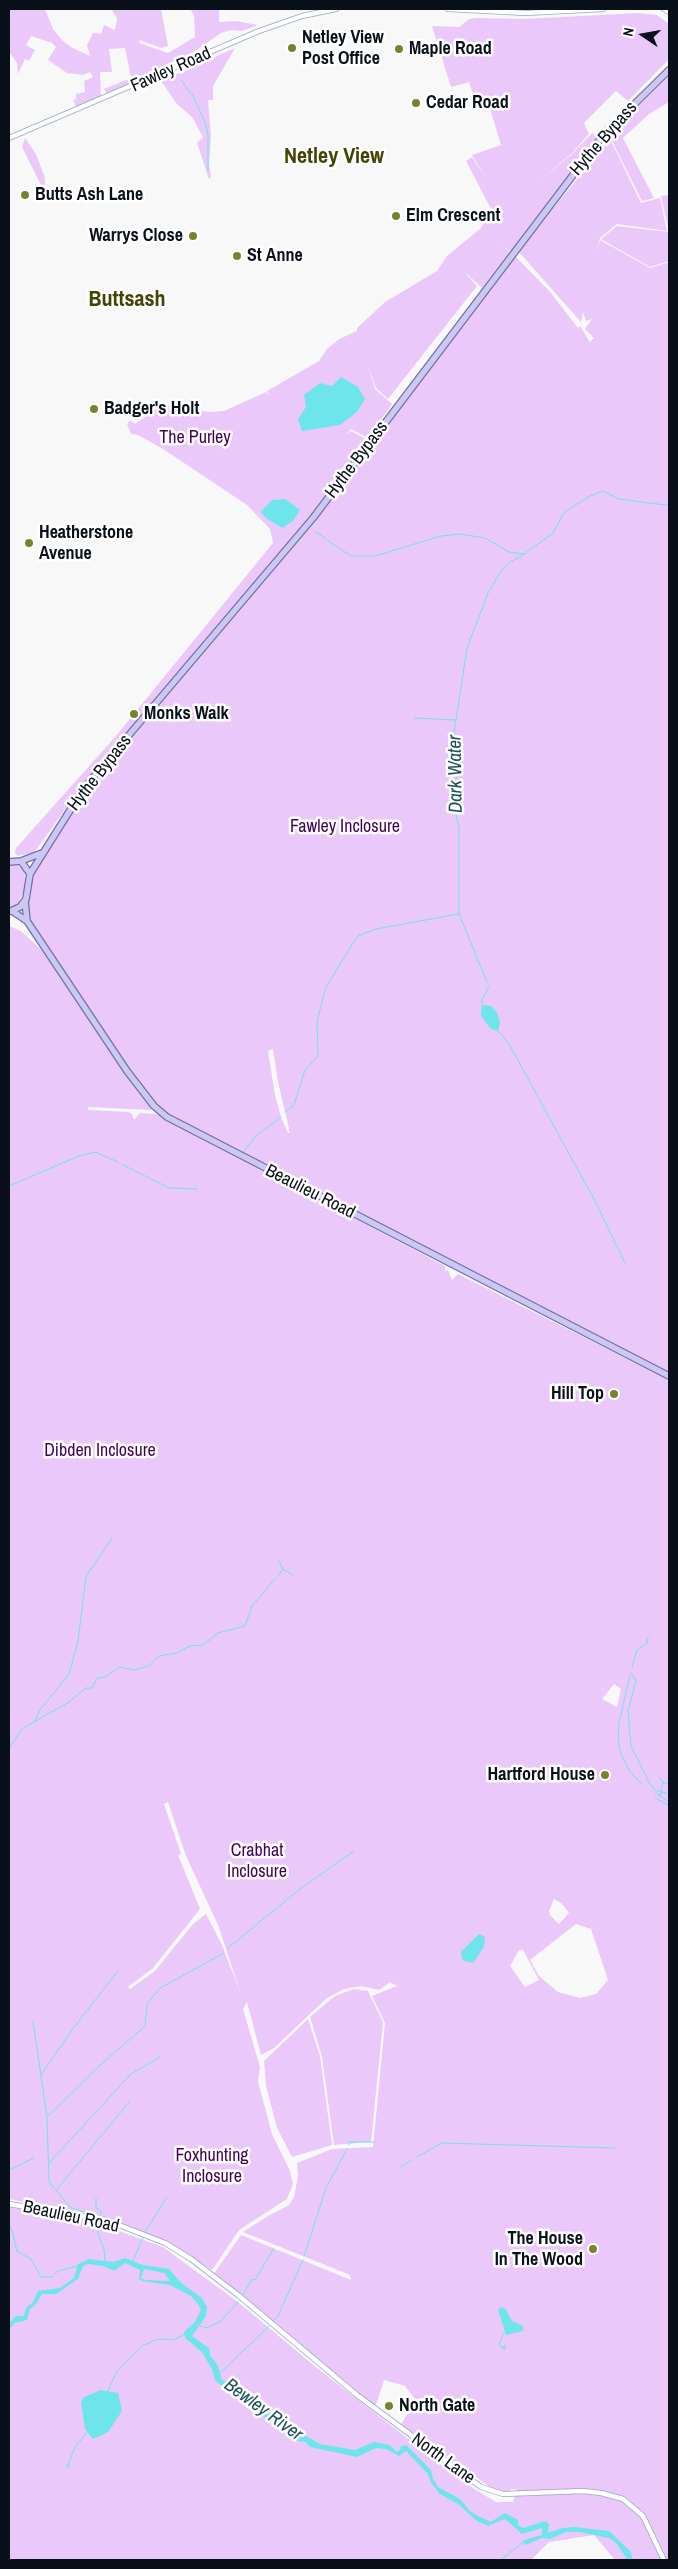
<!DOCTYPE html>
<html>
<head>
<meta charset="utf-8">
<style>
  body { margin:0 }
  #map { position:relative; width:678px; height:2569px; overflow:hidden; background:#f8f8f8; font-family:"Archivo Narrow",sans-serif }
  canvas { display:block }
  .frame { position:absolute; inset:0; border:10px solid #09101a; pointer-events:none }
  .north { position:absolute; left:618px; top:10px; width:50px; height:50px; -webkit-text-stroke:4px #fff; paint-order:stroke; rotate:282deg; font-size:14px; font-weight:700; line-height:20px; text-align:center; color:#09101a }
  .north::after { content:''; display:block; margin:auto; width:18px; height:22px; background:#09101a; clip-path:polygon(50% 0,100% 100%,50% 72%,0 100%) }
</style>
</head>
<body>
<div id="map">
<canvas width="678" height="2569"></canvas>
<div class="frame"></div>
<div class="north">N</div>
</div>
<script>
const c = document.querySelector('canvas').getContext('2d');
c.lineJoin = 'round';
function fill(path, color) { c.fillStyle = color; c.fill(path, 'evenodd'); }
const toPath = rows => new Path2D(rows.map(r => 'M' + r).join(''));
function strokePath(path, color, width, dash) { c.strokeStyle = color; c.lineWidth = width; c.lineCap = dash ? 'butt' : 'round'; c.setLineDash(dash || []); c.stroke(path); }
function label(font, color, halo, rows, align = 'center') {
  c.font = font + ' "Archivo Narrow",sans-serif'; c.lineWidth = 5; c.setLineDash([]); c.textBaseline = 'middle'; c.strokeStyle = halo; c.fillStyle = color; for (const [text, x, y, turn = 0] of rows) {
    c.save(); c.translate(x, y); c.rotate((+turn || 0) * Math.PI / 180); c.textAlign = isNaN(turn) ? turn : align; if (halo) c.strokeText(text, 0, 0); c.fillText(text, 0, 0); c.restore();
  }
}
const green = toPath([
  [9,9,45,9,53,29,62,40,71,47,90,56,87,45,93,33,101,34,104,25,115,30,117,18,111,9,161,9,168,46,161,48,140,40,139,43,168,53,195,37,194,15,190,9,219,9,219,22,236,21,258,25,242,31,231,30,221,33,197,50,107,95,104,89,131,78,125,48,109,49,112,72,100,72,101,97,77,108,73,100,76,99,76,94,85,92,84,81,93,77,90,72,83,75,67,73,48,60,56,47,52,43,31,36,26,45,35,50,29,61,25,59,18,74,17,63,9,52],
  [638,13,657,15,669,24,669,59,628,101,616,91,584,123,589,134,571,154,537,183,571,155,592,133,598,137,511,252,498,244,510,252,482,288,468,275,470,273,467,275,477,286,388,399,376,388,368,366,375,389,392,404,368,438,351,429,346,435,351,431,368,440,282,552,88,777,39,846,33,853,17,856,15,852,16,848,116,736,273,543,270,529,247,505,163,449,138,435,131,434,127,424,130,420,135,424,161,405,210,412,224,411,266,392,270,396,267,391,319,361,327,349,339,339,357,331,357,328,385,302,437,271,447,256,481,228,491,209,466,161,472,157,487,180,472,155,501,145,488,102,476,104,469,82,451,87,432,26,459,27,469,19,476,18,525,19],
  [235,48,213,86,213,100,208,100,211,137,209,164,211,177,209,179,197,143,203,137,192,117,177,104,161,81],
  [669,76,669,102,649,114,623,138,654,198,642,201,609,135],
  [25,138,36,154,45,178,45,189,42,187,22,147],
  [610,139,641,203,660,198,667,231,617,224,600,238,595,253,600,240,650,268,669,262,669,1373,166,1114,139,1084,28,917,28,901,33,874,89,784,266,578,515,256,551,293,578,328,580,326,590,342,594,338,585,329,592,319,586,321,583,312,581,322,518,251],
  [273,1049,278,1082,290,1133,288,1133,281,1117,275,1095,268,1051],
  [669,195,669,261,650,267,601,239,617,226,669,232,661,196],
  [14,864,24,869,26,887,16,907,9,909,9,865],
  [9,926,21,931,47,955,152,1108,151,1110,88,1107,88,1110,128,1112,132,1114,134,1120,140,1113,157,1114,445,1266,445,1271,448,1270,452,1280,458,1274,669,1380,669,2560,615,2560,594,2535,549,2542,531,2560,9,2560,9,2207,71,2216,100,2224,163,2247,238,2302,317,2368,465,2483,496,2502,513,2502,517,2489,511,2489,509,2495,494,2490,401,2424,416,2400,405,2386,384,2380,375,2408,213,2275,241,2235,351,2280,350,2275,243,2232,268,2216,289,2205,294,2197,298,2176,297,2163,332,2149,373,2147,385,2023,372,1996,397,1986,390,1982,379,1990,361,1986,344,1989,327,1998,274,2048,261,2055,247,2002,243,2009,260,2067,258,2082,272,2134,290,2171,293,2184,287,2199,239,2230,212,2270,168,2242,108,2218,9,2199],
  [614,1684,621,1689,617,1707,602,1699],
  [168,1802,186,1856,218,1925,241,1994,222,1945,206,1914,193,1924,155,1971,130,1989,128,1987,153,1968,200,1909,178,1855,181,1854,164,1804],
  [554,1899,561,1903,569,1913,559,1924,550,1915,549,1911],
  [576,1924,591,1929,608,1980,596,1994,580,1998,558,1992,539,1976,530,1960],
  [519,1950,523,1950,539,1980,525,1987,510,1966],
  [354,1989,368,1991,383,2022,371,2142,334,2145,322,2057,310,2017,335,1996],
  [308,2019,320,2056,332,2145,292,2157,277,2128,266,2086,264,2061]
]);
const water = toPath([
  [341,377,358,387,365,399,357,412,340,425,302,431,298,419,306,407,304,395,320,383,332,386],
  [285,499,300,510,293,521,282,528,266,518,261,512,272,500],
  [484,1005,491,1006,497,1013,500,1022,498,1031,491,1029,481,1016,481,1010],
  [479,1934,485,1937,484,1947,473,1963,465,1961,462,1959,461,1952],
  [125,2258,143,2265,169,2269,181,2283,202,2298,207,2307,206,2316,192,2336,209,2348,210,2355,218,2366,222,2380,238,2384,246,2400,255,2397,263,2404,264,2412,281,2419,295,2436,306,2436,320,2444,355,2450,374,2442,389,2445,397,2452,400,2450,401,2446,406,2445,431,2470,433,2479,438,2487,460,2499,469,2510,476,2515,491,2522,505,2513,518,2520,518,2525,523,2528,545,2521,549,2524,548,2533,562,2528,575,2527,609,2531,630,2551,633,2560,628,2560,616,2543,609,2538,579,2532,566,2532,550,2539,542,2538,525,2545,523,2541,527,2539,542,2535,542,2528,522,2534,505,2519,488,2526,477,2521,458,2504,440,2494,432,2484,427,2473,406,2451,399,2456,386,2449,376,2448,357,2457,310,2447,306,2442,292,2440,280,2425,262,2416,257,2406,243,2401,233,2388,221,2385,215,2380,212,2369,202,2352,185,2338,184,2332,195,2322,201,2310,198,2304,191,2296,170,2285,142,2281,139,2279,140,2270,125,2263,114,2271,103,2266,88,2264,83,2266,78,2279,56,2294,42,2294,36,2304,30,2309,27,2320,14,2323,9,2330,9,2323,16,2316,24,2316,26,2308,33,2302,38,2291,60,2288,74,2278,78,2264,89,2259,113,2262],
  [144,2269,164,2273,170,2281,145,2280,141,2278],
  [501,2307,505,2308,512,2321,523,2326,523,2331,506,2335,498,2310],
  [101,2390,118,2393,122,2411,108,2432,93,2439,85,2429,81,2402,84,2397]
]);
const stream = toPath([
  [181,80,193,96,205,122,208,135,208,170],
  [316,532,325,538],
  [327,540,351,556,375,556,441,536,460,534,485,538,509,552,524,554],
  [414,718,456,720],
  [487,982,459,914,459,828,453,800,460,751,454,733,467,648,488,593,501,571,510,562,520,557,553,533,563,514,569,509,590,496,603,491,619,499,665,505,669,504],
  [482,1007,482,1000,489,986],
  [498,1031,509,1044,596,1203,625,1263],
  [285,1112,294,1105,305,1070,318,1056,317,1021,326,987,353,943,358,936,376,929,458,914],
  [243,1152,255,1137,281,1117],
  [123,1165,169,1188,197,1189],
  [9,1186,79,1156,95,1152,118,1162],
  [283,1569,293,1575],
  [278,1576,283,1569,278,1560],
  [632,1667,637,1650,648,1642,646,1639,649,1637],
  [631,1673,636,1681,628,1711,631,1746,650,1784,655,1790,669,1794],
  [630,1675,619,1723,618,1741,621,1754,630,1772,643,1785],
  [34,1722,40,1710,69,1674,78,1641,86,1576,112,1538],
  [9,1748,23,1728,69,1702,86,1688,92,1688,97,1678,105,1677,120,1667,134,1670,149,1666,159,1656,177,1653,190,1646,203,1645,218,1633,245,1626,252,1606,275,1579],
  [659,1777,663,1782],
  [656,1793,669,1802],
  [660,1796,663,1782,669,1785],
  [655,1798,669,1805],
  [228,1948,300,1889,354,1851],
  [33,2021,47,2117,49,2182,71,2208,100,2216,101,2211,96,2208,96,2198],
  [42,2073,72,2030,117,1972],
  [47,2117,98,2067,145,2026,147,2004,160,1988,224,1953],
  [349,2145,350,2142,374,2142],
  [417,2157,442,2143,615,2148],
  [49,2163,131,2074,160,2057],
  [401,2167,412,2160],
  [9,2170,34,2158],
  [57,2189,130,2101],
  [98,2224,98,2234,104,2249,105,2261],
  [9,2225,12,2230,17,2251,32,2260,41,2277,52,2277,58,2271,78,2266],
  [145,2232,167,2197],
  [304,2256,326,2188,347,2149],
  [133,2261,143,2238],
  [243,2295,252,2279,255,2280,274,2248],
  [273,2321,278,2316,303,2260],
  [200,2326,207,2328,221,2321,238,2302],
  [504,2333,499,2344,502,2348,506,2347],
  [505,2345,503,2348,505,2350],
  [219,2374,269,2326],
  [108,2391,117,2371,142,2346,158,2339,174,2340,185,2334],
  [66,2465,70,2466],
  [67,2468,74,2449,87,2432],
  [501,2560,523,2542]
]);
const minor = toPath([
  [448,9,526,13,603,9],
  [664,9,669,12],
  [9,138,259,31,302,16,336,9],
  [9,2204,106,2220,165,2243,191,2259,238,2295,357,2395,481,2487,503,2494,583,2491,601,2493,623,2499,643,2516,664,2560]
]);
const major = toPath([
  [21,861,42,853],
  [9,862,21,861,30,874,26,899,20,907,11,911],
  [30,874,84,788,313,518,605,133,669,70],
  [25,901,27,921],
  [12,911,27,921,127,1071,154,1106,167,1117,669,1376]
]);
const markers = [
  [292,48,5,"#7c812b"],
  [399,49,5,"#7c812b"],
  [416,103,5,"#7c812b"],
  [25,195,5,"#7c812b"],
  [396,216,5,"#7c812b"],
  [193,236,5,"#7c812b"],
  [237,256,5,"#7c812b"],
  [94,409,5,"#7c812b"],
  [29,543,5,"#7c812b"],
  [134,714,5,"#7c812b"],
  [614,1394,5,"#7c812b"],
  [605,1775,5,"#7c812b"],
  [593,2249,5,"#7c812b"],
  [389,2406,5,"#7c812b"]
];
const poiNames = [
  ["Netley View",302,38],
  ["Post Office",302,59],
  ["Maple Road",409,49],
  ["Cedar Road",426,103],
  ["Butts Ash Lane",35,195],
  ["Elm Crescent",406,216],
  ["Warrys Close",183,236,"right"],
  ["St Anne",247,256],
  ["Badger's Holt",104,409],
  ["Heatherstone",39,533],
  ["Avenue",39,554],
  ["Monks Walk",144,714],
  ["Hill Top",604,1394,"right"],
  ["Hartford House",595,1775,"right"],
  ["The House",583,2239,"right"],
  ["In The Wood",583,2260,"right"],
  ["North Gate",399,2406]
];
const streetNames = [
  ["Fawley Road",171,70,-24],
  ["Hythe Bypass",604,139,-49],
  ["Hythe Bypass",357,460,-53],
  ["Hythe Bypass",100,773,-52],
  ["Beaulieu Road",310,1192,27],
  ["Beaulieu Road",71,2217,12],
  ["North Lane",443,2459,36]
];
const parkNames = [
  ["The Purley",195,438],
  ["Fawley Inclosure",345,827],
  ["Dibden Inclosure",100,1451],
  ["Crabhat",257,1851],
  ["Inclosure",257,1872],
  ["Foxhunting",212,2156],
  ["Inclosure",212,2177]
];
const waterNames = [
  ["Dark Water",456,774,-91],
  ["Bewley River",263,2410,36]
];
const districtNames = [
  ["Netley View",334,157],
  ["Buttsash",127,300]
];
fill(green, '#ebc8fa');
fill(water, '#6de5ea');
strokePath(stream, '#6de5ea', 1);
strokePath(minor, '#93a7c5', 6);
strokePath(major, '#7270a5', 8);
strokePath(minor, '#fff', 4.5);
strokePath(major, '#ccc8f6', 5.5);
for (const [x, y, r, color] of markers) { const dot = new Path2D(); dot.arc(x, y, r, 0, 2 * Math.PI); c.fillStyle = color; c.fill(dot); strokePath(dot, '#fff', 2); }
label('bold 18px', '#09101a', '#fff', poiNames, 'left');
label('18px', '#09101a', '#fff', streetNames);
label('18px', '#410055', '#fff', parkNames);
label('italic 19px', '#1b5053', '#fff', waterNames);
label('bold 22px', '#424505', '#fff', districtNames);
</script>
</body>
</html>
